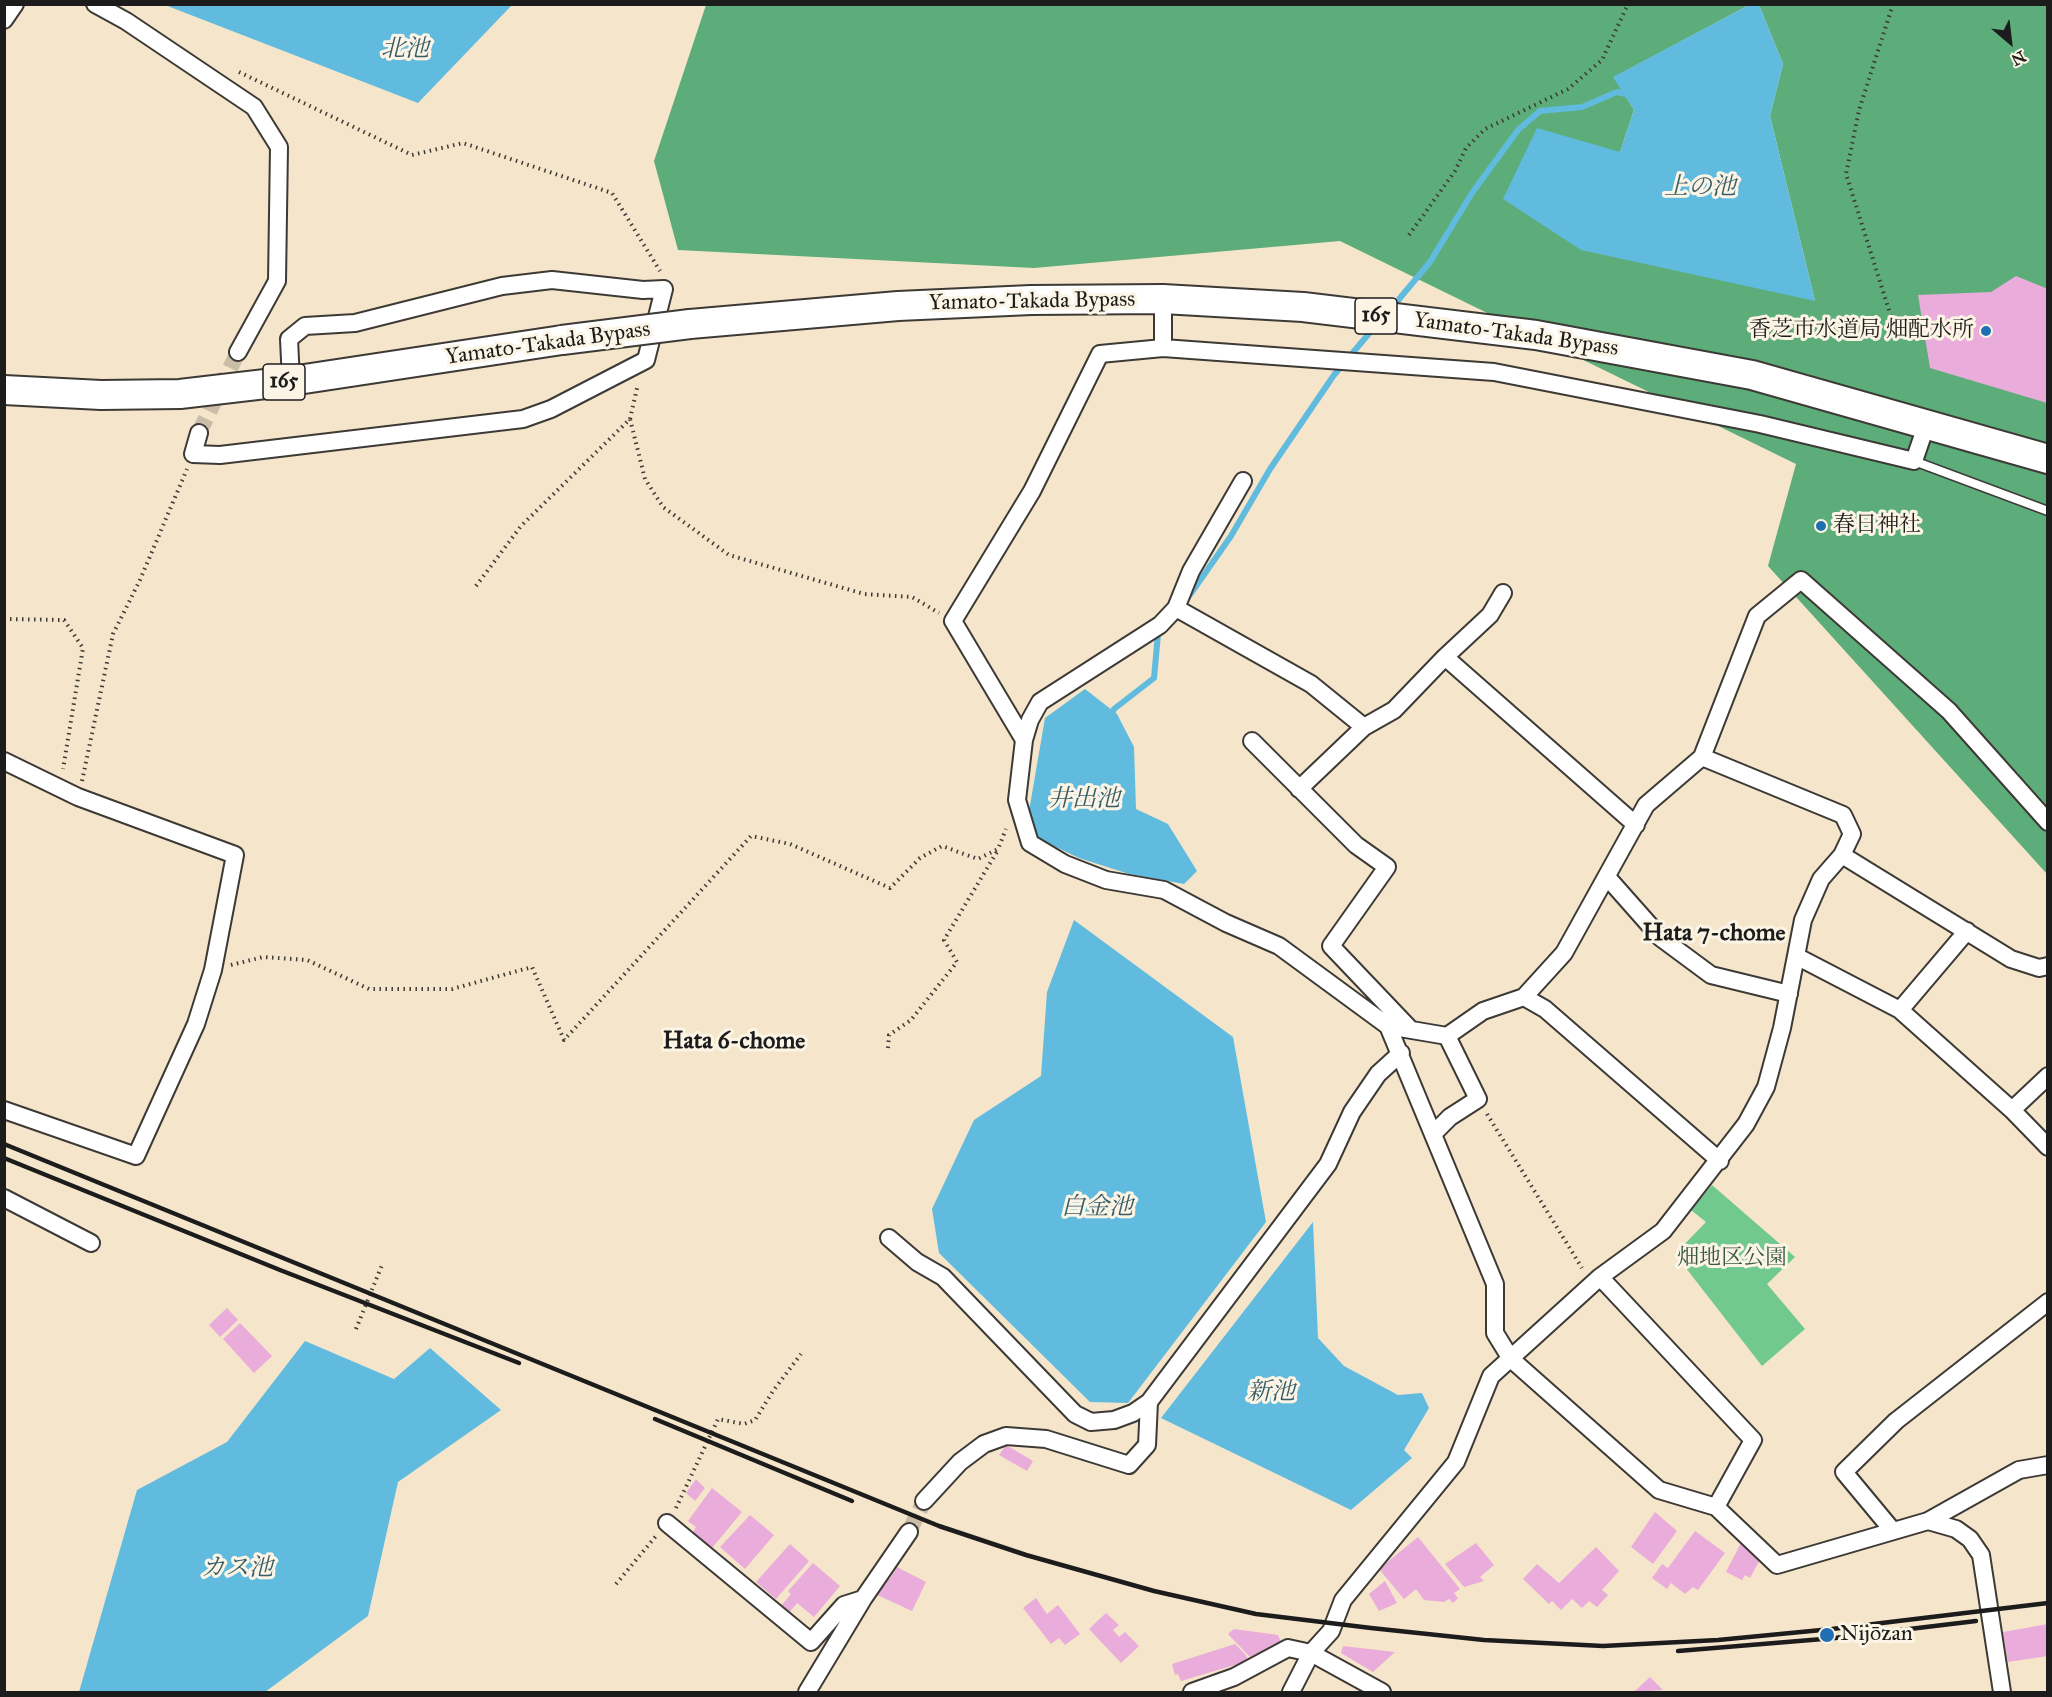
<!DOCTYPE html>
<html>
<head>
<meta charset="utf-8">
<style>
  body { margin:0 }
  #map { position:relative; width:2052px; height:1697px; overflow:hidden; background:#f5e5cb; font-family:"IM FELL Great Primer",serif }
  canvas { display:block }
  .frame { position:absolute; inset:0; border:6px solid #1c1c1c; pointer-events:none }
  .north { position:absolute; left:1980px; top:12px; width:60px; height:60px; -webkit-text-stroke:4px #fcf5e5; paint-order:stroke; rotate:152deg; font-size:16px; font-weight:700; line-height:24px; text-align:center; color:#1c1c1c }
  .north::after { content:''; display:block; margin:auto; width:21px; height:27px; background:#1c1c1c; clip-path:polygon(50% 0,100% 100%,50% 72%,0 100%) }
</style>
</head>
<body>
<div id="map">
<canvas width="2052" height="1697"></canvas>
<div class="frame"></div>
<div class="north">N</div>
</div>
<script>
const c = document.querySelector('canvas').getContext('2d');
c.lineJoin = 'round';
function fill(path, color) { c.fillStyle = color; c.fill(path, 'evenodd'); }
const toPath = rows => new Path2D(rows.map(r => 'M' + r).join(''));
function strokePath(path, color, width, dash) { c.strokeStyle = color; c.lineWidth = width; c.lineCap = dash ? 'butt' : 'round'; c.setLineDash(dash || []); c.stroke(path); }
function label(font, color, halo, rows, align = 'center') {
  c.font = font + ' "IM FELL Great Primer","Noto Serif JP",serif'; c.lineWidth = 6; c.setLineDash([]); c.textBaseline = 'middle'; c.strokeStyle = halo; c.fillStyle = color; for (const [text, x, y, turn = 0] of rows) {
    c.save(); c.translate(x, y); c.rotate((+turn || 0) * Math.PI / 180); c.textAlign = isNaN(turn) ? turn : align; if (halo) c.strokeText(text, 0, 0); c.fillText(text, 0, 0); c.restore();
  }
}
const green = toPath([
  [1712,1185,1795,1257,1767,1284,1805,1329,1762,1366,1675,1254,1706,1222,1691,1210]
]);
const forest = toPath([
  [706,5,1749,5,1614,77,1634,110,1620,152,1815,301,1770,116,1783,64,1759,5,2047,5,2047,874,1768,566,1796,464,1340,241,1034,268,678,250,654,161]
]);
const water = toPath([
  [165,5,512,5,418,103],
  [1749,5,1759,5,1783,64,1770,116,1815,301,1581,250,1503,199,1537,128,1620,152,1634,110,1613,77],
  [1085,689,1117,714,1134,747,1136,809,1168,824,1197,871,1184,884,1129,874,1079,858,1037,838,1028,817,1045,718],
  [1074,920,1233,1037,1266,1222,1128,1403,1090,1402,939,1253,932,1209,974,1120,1041,1076,1047,992],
  [1313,1222,1318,1338,1344,1366,1398,1395,1422,1393,1429,1408,1404,1450,1412,1458,1351,1510,1161,1418],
  [305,1341,394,1379,430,1348,501,1410,398,1482,368,1616,265,1692,79,1692,137,1490,227,1442]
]);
const stream = toPath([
  [1390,310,1430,262,1472,193,1518,130,1540,111,1582,107,1617,92,1630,95],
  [1187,599,1231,536,1270,469,1334,375,1377,324],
  [1110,718,1114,709,1154,678,1158,634,1161,630]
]);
const building = toPath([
  [2016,276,2048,289,2047,403,1930,368,1918,295,1991,292],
  [227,1308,238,1320,220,1337,209,1325],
  [240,1323,272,1356,254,1373,223,1339],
  [1006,1445,1033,1461,1027,1471,999,1455],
  [696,1479,705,1488,695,1501,686,1493],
  [712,1488,742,1512,712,1548,692,1534,696,1527,688,1521],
  [1655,1512,1677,1531,1653,1564,1631,1547],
  [750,1515,774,1535,745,1569,720,1547],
  [1695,1531,1725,1553,1698,1590,1693,1587,1685,1594,1671,1583,1667,1589,1652,1578,1662,1564,1668,1568],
  [1418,1537,1460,1589,1454,1593,1458,1598,1453,1603,1449,1599,1444,1602,1424,1600,1416,1589,1404,1599,1379,1569],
  [1742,1541,1763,1554,1750,1578,1745,1575,1742,1580,1726,1572],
  [1476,1543,1494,1565,1480,1577,1484,1581,1464,1587,1445,1564],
  [790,1544,809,1561,776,1599,756,1582],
  [1596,1547,1619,1571,1602,1590,1608,1595,1597,1607,1589,1601,1582,1608,1572,1599,1561,1610,1552,1601,1549,1604,1523,1579,1537,1564,1559,1583],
  [813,1563,840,1586,814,1617,797,1603,788,1614,780,1607,791,1594,788,1591],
  [897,1567,926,1582,912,1611,875,1594,885,1577,890,1579],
  [1385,1581,1397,1603,1379,1611,1369,1594],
  [1036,1598,1047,1614,1058,1605,1080,1634,1065,1645,1059,1638,1051,1644,1023,1608],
  [1106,1613,1119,1625,1113,1630,1119,1637,1125,1632,1139,1646,1121,1663,1089,1629],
  [2048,1624,2048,1656,2008,1662,2003,1632],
  [1234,1629,1278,1635,1281,1642,1250,1657,1228,1634],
  [1235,1644,1246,1655,1248,1661,1181,1681,1178,1674,1175,1675,1172,1664],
  [1343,1646,1395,1652,1373,1672,1341,1653],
  [1650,1677,1663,1690,1634,1692]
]);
const minorTunnel = toPath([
  [199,433,238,352],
  [909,1532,924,1501]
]);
const path = toPath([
  [1893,4,1859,110,1846,174,1893,323],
  [239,72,412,155,463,143,612,193,660,271],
  [1409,235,1455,171,1466,148,1485,129,1568,89,1602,60,1628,4],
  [630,419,638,384],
  [476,586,521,526,630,419,645,479,663,507,729,555,864,594,912,597,939,613],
  [4,619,64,620,83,648,63,769],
  [82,781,113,634,140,580,187,469],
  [231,965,263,957,307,960,369,989,452,989,532,967,564,1040,751,836,790,844,890,888,920,858,942,846,978,859,998,849,1006,829],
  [888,1048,889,1035,911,1020,957,962,944,940,998,850],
  [1487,1114,1582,1268],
  [356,1329,382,1265],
  [676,1508,718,1419,744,1424,755,1420,773,1391,801,1354],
  [616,1584,656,1536]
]);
const service = toPath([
  [1914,461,2048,511]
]);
const minor = toPath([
  [95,4,126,21,254,107,279,147,277,281,238,352],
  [4,20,15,4],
  [1163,348,1163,299],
  [1927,423,1914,461,1760,424,1494,372,1163,348,1100,354,1032,491,953,621,1024,740,1017,800,1030,843,1065,864,1106,880,1164,890,1226,923,1279,946,1388,1026,1447,1036,1483,1011,1524,997,1564,953,1646,805,1702,757,1757,616,1801,580,1949,711,2048,822],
  [199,433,193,454,220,455,523,419,551,409,646,360,664,289,643,290,552,280,502,286,355,323,305,326,289,339,291,381],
  [1176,608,1311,684,1364,727],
  [1445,657,1490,615,1503,593],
  [1024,740,1030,720,1040,702,1160,625,1176,608,1191,571,1243,481],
  [1252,741,1356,845,1387,867,1331,946,1411,1030],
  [4,761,78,797,235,855,213,970,196,1024,136,1156,4,1110],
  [1299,789,1364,727,1394,710,1445,657,1636,825],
  [1842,855,2011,959,2039,968,2048,966],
  [1607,877,1661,938,1711,975,1789,994],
  [1796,956,1900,1010,2012,1110,2048,1147],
  [1524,997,1545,1009,1720,1161],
  [1900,1010,1967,931],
  [1388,1026,1495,1284,1495,1333,1511,1359,1659,1490,1716,1507,1777,1565,1928,1521,2019,1470,2048,1465],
  [2012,1110,2048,1076],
  [1434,1133,1450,1117,1478,1099,1447,1036],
  [4,1198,91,1243],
  [889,1238,917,1262,943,1277,1075,1414,1091,1422,1114,1420,1133,1413,1149,1402,1328,1164,1352,1112,1378,1074,1401,1053],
  [1600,1277,1753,1440,1716,1507],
  [924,1501,960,1462,984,1444,1006,1436,1046,1439,1129,1465,1147,1445,1149,1402],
  [1928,1521,1956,1529,1970,1539,1981,1555,2002,1692],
  [667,1523,811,1642,844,1605,863,1599],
  [1893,1531,1844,1472,1896,1421,2048,1302],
  [807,1692,863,1599,909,1532],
  [1192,1692,1234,1677,1288,1648,1311,1653,1382,1692],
  [1291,1692,1311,1653,1331,1631,1343,1600,1456,1462,1491,1376,1600,1277,1663,1231,1746,1124,1766,1087,1782,1028,1803,920,1821,879,1842,855,1852,834,1843,815,1702,757]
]);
const trunk = toPath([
  [690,324,898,306,1031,300,1163,299,1303,307,1536,335,1752,375,2048,459],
  [4,390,101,395,180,394,291,381,562,340]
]);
const rail = toPath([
  [4,1144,939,1526,1026,1555,1154,1591,1256,1614,1371,1628,1484,1640,1603,1646,1718,1640,1832,1629,2048,1603],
  [4,1158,280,1270,519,1363],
  [655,1419,852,1501],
  [1678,1651,1835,1638,1976,1621]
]);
const trunkBridge = toPath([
  [562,340,690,324]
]);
const markers = [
  [1986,331,6,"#1f6fb2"],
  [1821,526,6,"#1f6fb2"],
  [1827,1635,8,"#1f6fb2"]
];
const shields = [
  [1376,316,42],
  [284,382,42]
];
const shieldNames = [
  ["165",1376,316],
  ["165",284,382]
];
const streetNames = [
  ["Yamato-Takada Bypass",1032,302,-1],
  ["Yamato-Takada Bypass",1516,335,8],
  ["Yamato-Takada Bypass",548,344,-8]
];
const poiNames = [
  ["香芝市水道局 畑配水所",1974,331,"right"],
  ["春日神社",1833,526],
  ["Nijōzan",1840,1635]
];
const parkNames = [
  ["畑地区公園",1732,1259]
];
const waterNames = [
  ["北池",405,50],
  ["上の池",1700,188],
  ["井出池",1084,800],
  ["白金池",1097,1208],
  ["新池",1271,1393],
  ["カス池",237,1569]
];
const neighbourhoodNames = [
  ["Hata 7-chome",1714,934],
  ["Hata 6-chome",734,1042]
];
fill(green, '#71c990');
fill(forest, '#5cad7a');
fill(water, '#60bbde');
strokePath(stream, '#60bbde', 6);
fill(building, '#eaacda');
strokePath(minorTunnel, '#cabda8', 16, [16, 8]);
strokePath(service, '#3d3a36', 11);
strokePath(minor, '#3d3a36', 20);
strokePath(trunk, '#3d3a36', 32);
strokePath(path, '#3d3a36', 4, [1.5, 4.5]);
strokePath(service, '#fff', 8);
strokePath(minor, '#fff', 16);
strokePath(trunk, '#fff', 28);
strokePath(rail, '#1c1c1c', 4.5);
strokePath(trunkBridge, '#3d3a36', 32, []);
strokePath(trunkBridge, '#fff', 28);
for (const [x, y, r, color] of markers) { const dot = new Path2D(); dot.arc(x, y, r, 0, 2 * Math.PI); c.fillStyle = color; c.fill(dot); strokePath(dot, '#fcf5e5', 2); }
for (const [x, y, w] of shields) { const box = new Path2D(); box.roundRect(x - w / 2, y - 18, w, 36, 4.5); c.fillStyle = '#fcf5e5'; c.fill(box); strokePath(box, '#1c1c1c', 1.5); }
label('bold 21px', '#1c1c1c', null, shieldNames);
label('22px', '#1c1c1c', '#fcf5e5', streetNames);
label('22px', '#1c1c1c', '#fcf5e5', poiNames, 'left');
label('22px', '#3a5945', '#fcf5e5', parkNames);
label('italic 24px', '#375c6a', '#fcf5e5', waterNames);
label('bold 24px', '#1c1c1c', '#fcf5e5', neighbourhoodNames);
</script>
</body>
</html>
